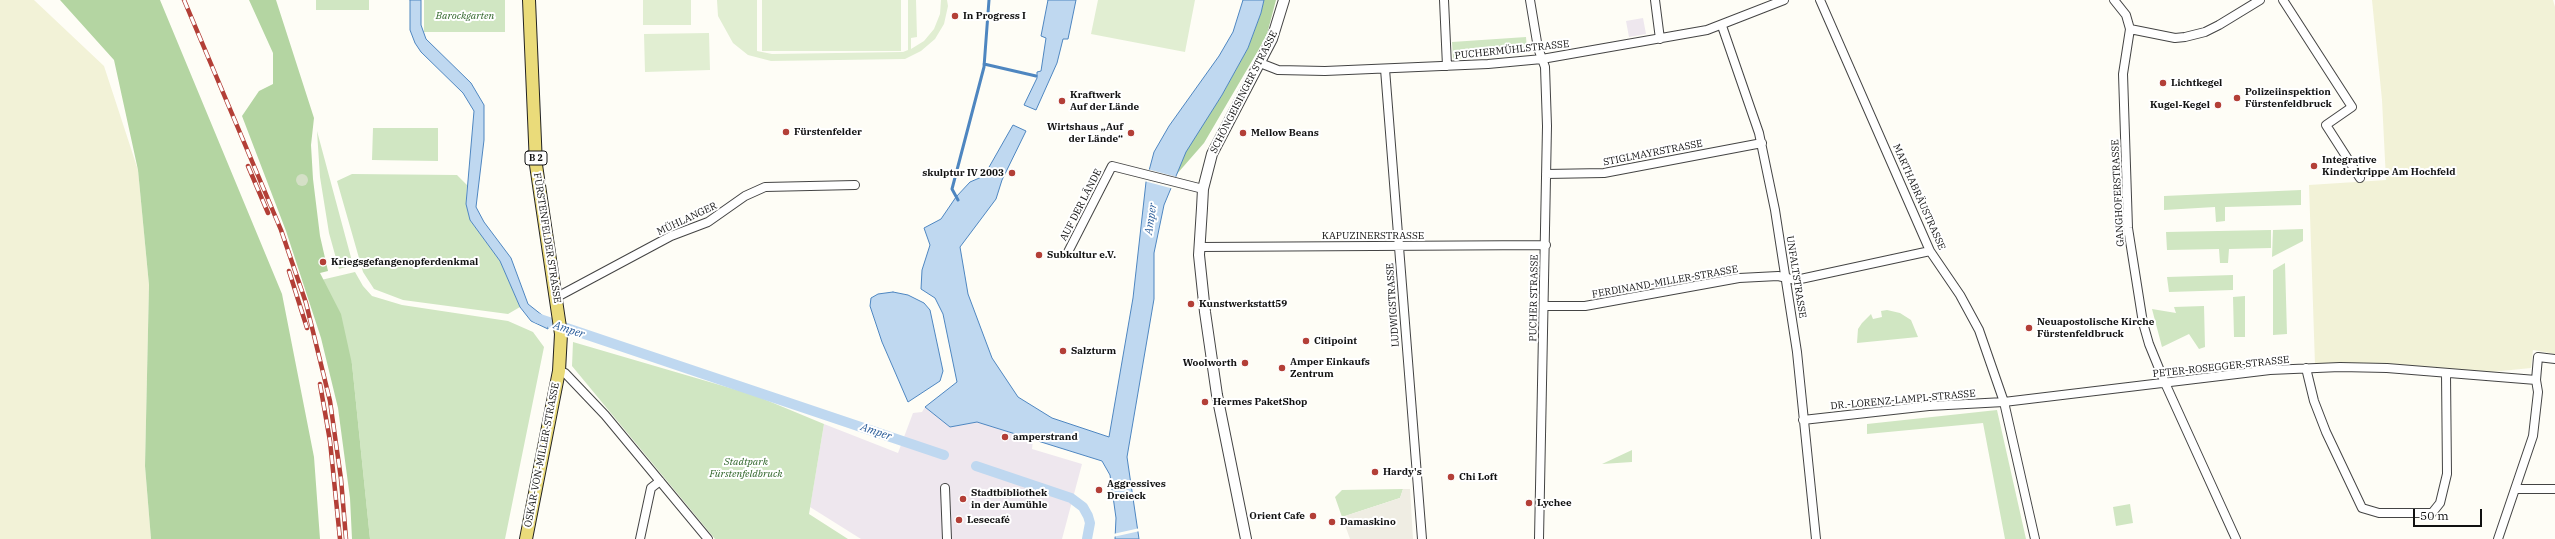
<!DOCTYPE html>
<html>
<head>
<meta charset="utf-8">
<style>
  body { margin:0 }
  #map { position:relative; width:2555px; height:539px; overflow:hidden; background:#fefdf6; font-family:"IBM Plex Serif",serif }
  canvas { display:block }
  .scale { position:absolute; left:2413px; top:509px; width:69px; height:18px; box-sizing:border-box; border:2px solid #111; border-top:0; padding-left:5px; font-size:12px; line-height:14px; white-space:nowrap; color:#111; -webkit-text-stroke:3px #fff; paint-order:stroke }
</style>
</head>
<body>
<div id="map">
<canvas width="2555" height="539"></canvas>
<div class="scale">50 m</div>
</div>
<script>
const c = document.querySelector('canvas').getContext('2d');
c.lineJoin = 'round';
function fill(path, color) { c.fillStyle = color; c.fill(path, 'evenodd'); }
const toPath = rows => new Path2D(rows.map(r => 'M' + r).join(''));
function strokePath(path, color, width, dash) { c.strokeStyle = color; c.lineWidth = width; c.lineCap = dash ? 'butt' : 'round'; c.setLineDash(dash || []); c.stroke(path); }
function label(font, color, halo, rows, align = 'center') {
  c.font = font + ' "IBM Plex Serif",serif'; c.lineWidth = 4; c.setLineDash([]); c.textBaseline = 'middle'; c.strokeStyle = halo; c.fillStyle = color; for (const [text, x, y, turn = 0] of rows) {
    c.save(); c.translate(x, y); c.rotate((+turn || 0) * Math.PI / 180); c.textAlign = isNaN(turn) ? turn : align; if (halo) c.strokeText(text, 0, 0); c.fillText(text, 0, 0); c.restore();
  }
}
const industrial = toPath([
  [1643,18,1646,34,1629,37,1626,21],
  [925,407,950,427,977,422,1033,440,1032,449,1082,464,1062,539,861,539,810,507,824,424,898,453,913,413,922,412]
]);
const farmland = toPath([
  [0,0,34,0,104,66,138,170,149,285,145,466,151,539,0,539],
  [2372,0,2553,0,2555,7,2555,354,2533,350,2531,368,2481,373,2315,365,2309,185,2386,180,2382,100]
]);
const green = toPath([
  [316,0,369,0,369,10,316,10],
  [424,0,505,0,505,32,424,32],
  [1526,37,1527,50,1521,54,1453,59,1452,42],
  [373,128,438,128,438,161,372,160],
  [317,131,353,265,339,269,329,233,320,177],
  [352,174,457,175,467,185,466,204,470,220,500,261,520,307,508,314,403,300,374,289,363,272,337,181],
  [2301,190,2301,205,2225,207,2225,221,2216,222,2215,207,2164,210,2164,196],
  [2303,229,2303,241,2272,257,2273,230],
  [2271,230,2271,248,2229,249,2228,263,2220,263,2219,249,2167,250,2166,232],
  [2285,263,2287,334,2273,335,2273,270],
  [355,272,363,286,372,296,402,305,508,321,533,332,544,347,505,539,370,539,352,364,321,280],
  [2233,275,2233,290,2169,292,2167,277],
  [2245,296,2245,337,2234,337,2233,297],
  [2204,306,2205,347,2199,349,2189,334,2162,347,2152,309,2176,313,2174,307],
  [1887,310,1900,313,1911,320,1918,337,1857,343,1858,329,1862,323,1871,314,1873,319,1882,317,1881,311],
  [573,342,754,395,824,424,809,514,848,539,715,539,572,366],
  [1997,410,2026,539,2005,539,1983,423,1867,434,1867,424],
  [1632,450,1632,462,1602,464],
  [1403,489,1400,498,1342,517,1335,497,1342,490],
  [2130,504,2133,523,2116,526,2113,507]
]);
const forest = toPath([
  [60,0,160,0,282,294,314,457,320,539,151,539,145,466,149,285,138,170,114,60],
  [249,0,276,0,314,118,311,145,313,179,320,236,328,271,320,273,341,314,352,364,370,539,352,539,350,498,338,408,321,338,286,231,242,116,259,91,273,84,273,53],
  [1264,0,1276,0,1267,34,1259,49,1204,143,1176,175,1186,151,1222,95,1248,48,1261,13]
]);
const cemetery = toPath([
  '296 180a6 6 0 1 1 12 0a6 6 0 1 1-12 0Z'
]);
const pitch = toPath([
  [643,0,691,0,691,25,643,25],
  [717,0,757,0,757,51,772,54,903,52,908,50,908,0,916,0,917,37,911,38,911,49,924,41,934,29,940,14,941,0,947,0,948,6,944,24,935,39,921,51,905,59,771,61,748,55,733,43,718,16],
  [762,0,901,0,901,51,762,51],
  [1098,0,1195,0,1185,52,1091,34],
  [709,33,710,70,645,72,644,34]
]);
const plaza = toPath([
  [1403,489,1410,489,1413,539,1350,539,1342,517,1400,498]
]);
const water = toPath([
  [410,0,421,0,421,25,426,39,471,83,484,105,484,140,476,207,484,222,511,258,528,304,547,319,548,329,531,321,520,307,500,261,470,220,466,204,474,111,463,93,421,52,415,43,410,30,410,0],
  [1048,0,1076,0,1068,39,1063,39,1057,63,1036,110,1024,105,1037,78,1037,72,1041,71,1046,38,1041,36,1048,0],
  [1243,0,1264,0,1261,13,1248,48,1222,95,1186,152,1164,205,1154,253,1154,299,1127,457,1139,539,1115,539,1116,518,1110,475,1102,461,977,422,950,427,925,407,957,382,943,314,935,298,921,289,922,270,930,245,924,228,941,219,956,197,970,182,984,176,1013,125,1026,131,1002,180,996,199,960,247,968,294,992,358,1018,397,1052,418,1109,437,1133,298,1146,182,1154,152,1169,126,1219,56,1233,32,1243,0],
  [893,292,908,295,924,303,930,310,943,371,940,381,908,402,882,342,870,306,871,298,878,294,893,292]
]);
const pier = toPath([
  [1147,169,1177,177,1174,189,1144,181],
  [1140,528,1140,531,1113,537,1113,534]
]);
const stream = toPath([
  [984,64,1036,76],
  [958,200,952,189,984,67,989,0]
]);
const canal = toPath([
  [537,318,944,455],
  [976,466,1071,498,1083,507,1088,516,1090,523,1087,539]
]);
const minor = toPath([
  [1444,0,1447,66],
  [1530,0,1538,48,1545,67,1547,126,1539,539],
  [1655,0,1660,39],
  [1820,0,1930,251,1960,295,1979,330,2004,402,2035,539],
  [2114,0,2126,15,2130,29,2123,74,2128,228,2143,323,2149,344,2165,383,2236,539],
  [2283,0,2352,107,2326,125,2360,178],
  [1722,26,1759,133,1775,210,1797,352,1816,539],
  [2130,29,2175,38,2185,37,2205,32,2219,25,2260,0],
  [1260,63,1278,70,1325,71,1488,64,1542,59,1707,30,1784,0],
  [1385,69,1422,539],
  [1546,174,1604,173,1762,143],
  [1200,247,1546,245],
  [1068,252,1112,166,1203,189],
  [557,297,671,236,708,222,745,196,765,187,855,185],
  [1544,306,1585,306,1739,278,1778,276,1796,280,1930,251],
  [2306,368,2314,401,2326,432,2362,508,2379,513,2432,513,2440,503,2447,474,2446,374],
  [559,371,565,373,605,415,708,539],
  [1803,420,1929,406,2004,402,2270,370,2340,367,2387,368,2536,380],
  [945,488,947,539],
  [2516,489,2555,489],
  [640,539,651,488,660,481],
  [2498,539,2533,436,2538,392,2536,380,2538,357,2555,359]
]);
const tertiary = toPath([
  [1246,539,1217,395,1205,312,1199,255,1202,208,1203,189,1212,154,1272,39,1284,0]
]);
const primary = toPath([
  [526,539,559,371,561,334,536,165,529,0]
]);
const rail = toPath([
  [184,0,281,230,306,303,330,401,341,479,346,539],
  [248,166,268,213],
  [289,271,307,328],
  [320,384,330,441,340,539]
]);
const markers = [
  [955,16,4,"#b33f37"],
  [2163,83,4,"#b33f37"],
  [2237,98,4,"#b33f37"],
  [1062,101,4,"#b33f37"],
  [2218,105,4,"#b33f37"],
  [786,132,4,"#b33f37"],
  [1131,133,4,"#b33f37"],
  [1243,133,4,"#b33f37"],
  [2314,166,4,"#b33f37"],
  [1012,173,4,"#b33f37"],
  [1039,255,4,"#b33f37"],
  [323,262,4,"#b33f37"],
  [1191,304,4,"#b33f37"],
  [2029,328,4,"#b33f37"],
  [1306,341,4,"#b33f37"],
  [1063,351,4,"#b33f37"],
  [1245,363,4,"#b33f37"],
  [1282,368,4,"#b33f37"],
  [1205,402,4,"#b33f37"],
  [1005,437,4,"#b33f37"],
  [1375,472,4,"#b33f37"],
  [1451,477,4,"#b33f37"],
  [1099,490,4,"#b33f37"],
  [963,499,4,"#b33f37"],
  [1529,503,4,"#b33f37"],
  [1313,516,4,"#b33f37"],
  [959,520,4,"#b33f37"],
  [1332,522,4,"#b33f37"]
];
const shields = [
  [536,158,22]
];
const shieldNames = [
  ["B 2",536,158]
];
const parkNames = [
  ["Barockgarten",465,16],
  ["Stadtpark",746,462],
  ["Fürstenfeldbruck",746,474]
];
const poiNames = [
  ["In Progress I",963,16],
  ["Lichtkegel",2171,83],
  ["Polizeiinspektion",2245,92],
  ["Fürstenfeldbruck",2245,104],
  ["Kraftwerk",1070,95],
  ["Auf der Lände",1070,107],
  ["Kugel-Kegel",2210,105,"right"],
  ["Wirtshaus „Auf",1123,127,"right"],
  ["der Lände“",1123,139,"right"],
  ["Fürstenfelder",794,132],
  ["Mellow Beans",1251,133],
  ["Integrative",2322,160],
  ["Kinderkrippe Am Hochfeld",2322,172],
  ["skulptur IV 2003",1004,173,"right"],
  ["Subkultur e.V.",1047,255],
  ["Kriegsgefangenopferdenkmal",331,262],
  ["Kunstwerkstatt59",1199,304],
  ["Neuapostolische Kirche",2037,322],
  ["Fürstenfeldbruck",2037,334],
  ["Citipoint",1314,341],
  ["Salzturm",1071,351],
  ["Amper Einkaufs",1290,362],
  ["Zentrum",1290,374],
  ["Woolworth",1237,363,"right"],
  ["Hermes PaketShop",1213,402],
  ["amperstrand",1013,437],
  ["Hardy's",1383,472],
  ["Chi Loft",1459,477],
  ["Aggressives",1107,484],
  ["Dreieck",1107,496],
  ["Stadtbibliothek",971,493],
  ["in der Aumühle",971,505],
  ["Lychee",1537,503],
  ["Orient Cafe",1305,516,"right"],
  ["Lesecafé",967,520],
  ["Damaskino",1340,522]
];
const streetNames = [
  ["PUCHERMÜHLSTRASSE",1512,50,-6],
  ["SCHÖNGEISINGER STRASSE",1244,92,-63],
  ["STIGLMAYRSTRASSE",1653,153,-11],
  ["GANGHOFERSTRASSE",2118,193,-93],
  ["MARTHABRÄUSTRASSE",1919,197,66],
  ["AUF DER LÄNDE",1081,205,-63],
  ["MÜHLANGER",687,219,-25],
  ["KAPUZINERSTRASSE",1373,236],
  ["FÜRSTENFELDER STRASSE",547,238,81],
  ["UNFALTSTRASSE",1796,277,81],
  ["FERDINAND-MILLER-STRASSE",1665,282,-10],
  ["PUCHER STRASSE",1534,298,-89],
  ["LUDWIGSTRASSE",1393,305,-94],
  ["PETER-ROSEGGER-STRASSE",2221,367,-6],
  ["DR.-LORENZ-LAMPL-STRASSE",1903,400,-5],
  ["OSKAR-VON-MILLER-STRASSE",542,455,-79]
];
const waterNames = [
  ["Amper",1151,219,-81],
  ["Amper",569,330,18],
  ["Amper",876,432,19]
];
fill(industrial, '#eee7ee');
fill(farmland, '#f2f2d7');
fill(green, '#d0e6c2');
fill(forest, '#b4d5a2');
fill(cemetery, '#d5e0c7');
fill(pitch, '#e1eed2');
fill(plaza, '#efede3');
fill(water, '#bfd8f0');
strokePath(water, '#4e86c0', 1);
fill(pier, '#fefdf6');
strokePath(stream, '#4e86c0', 3);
strokePath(canal, '#bfd8f0', 10);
strokePath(minor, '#444', 10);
strokePath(tertiary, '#444', 12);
strokePath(primary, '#222', 14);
strokePath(minor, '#fff', 8);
strokePath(tertiary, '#fff', 10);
strokePath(primary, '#eadb7a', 12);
strokePath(rail, '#b33f37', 4.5);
strokePath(rail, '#fff', 3, [9]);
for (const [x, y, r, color] of markers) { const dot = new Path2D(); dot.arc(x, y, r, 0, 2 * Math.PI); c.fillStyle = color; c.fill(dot); strokePath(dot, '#fff', 1.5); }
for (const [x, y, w] of shields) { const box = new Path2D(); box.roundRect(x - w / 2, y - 7, w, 14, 3); c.fillStyle = '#fff'; c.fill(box); strokePath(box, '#111', 1); }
label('bold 9px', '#111', null, shieldNames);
label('italic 10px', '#2d6327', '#fff', parkNames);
label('bold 10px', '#111', '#fff', poiNames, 'left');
label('10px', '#111', '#fff', streetNames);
label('italic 11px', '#265997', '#fff', waterNames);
</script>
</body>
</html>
